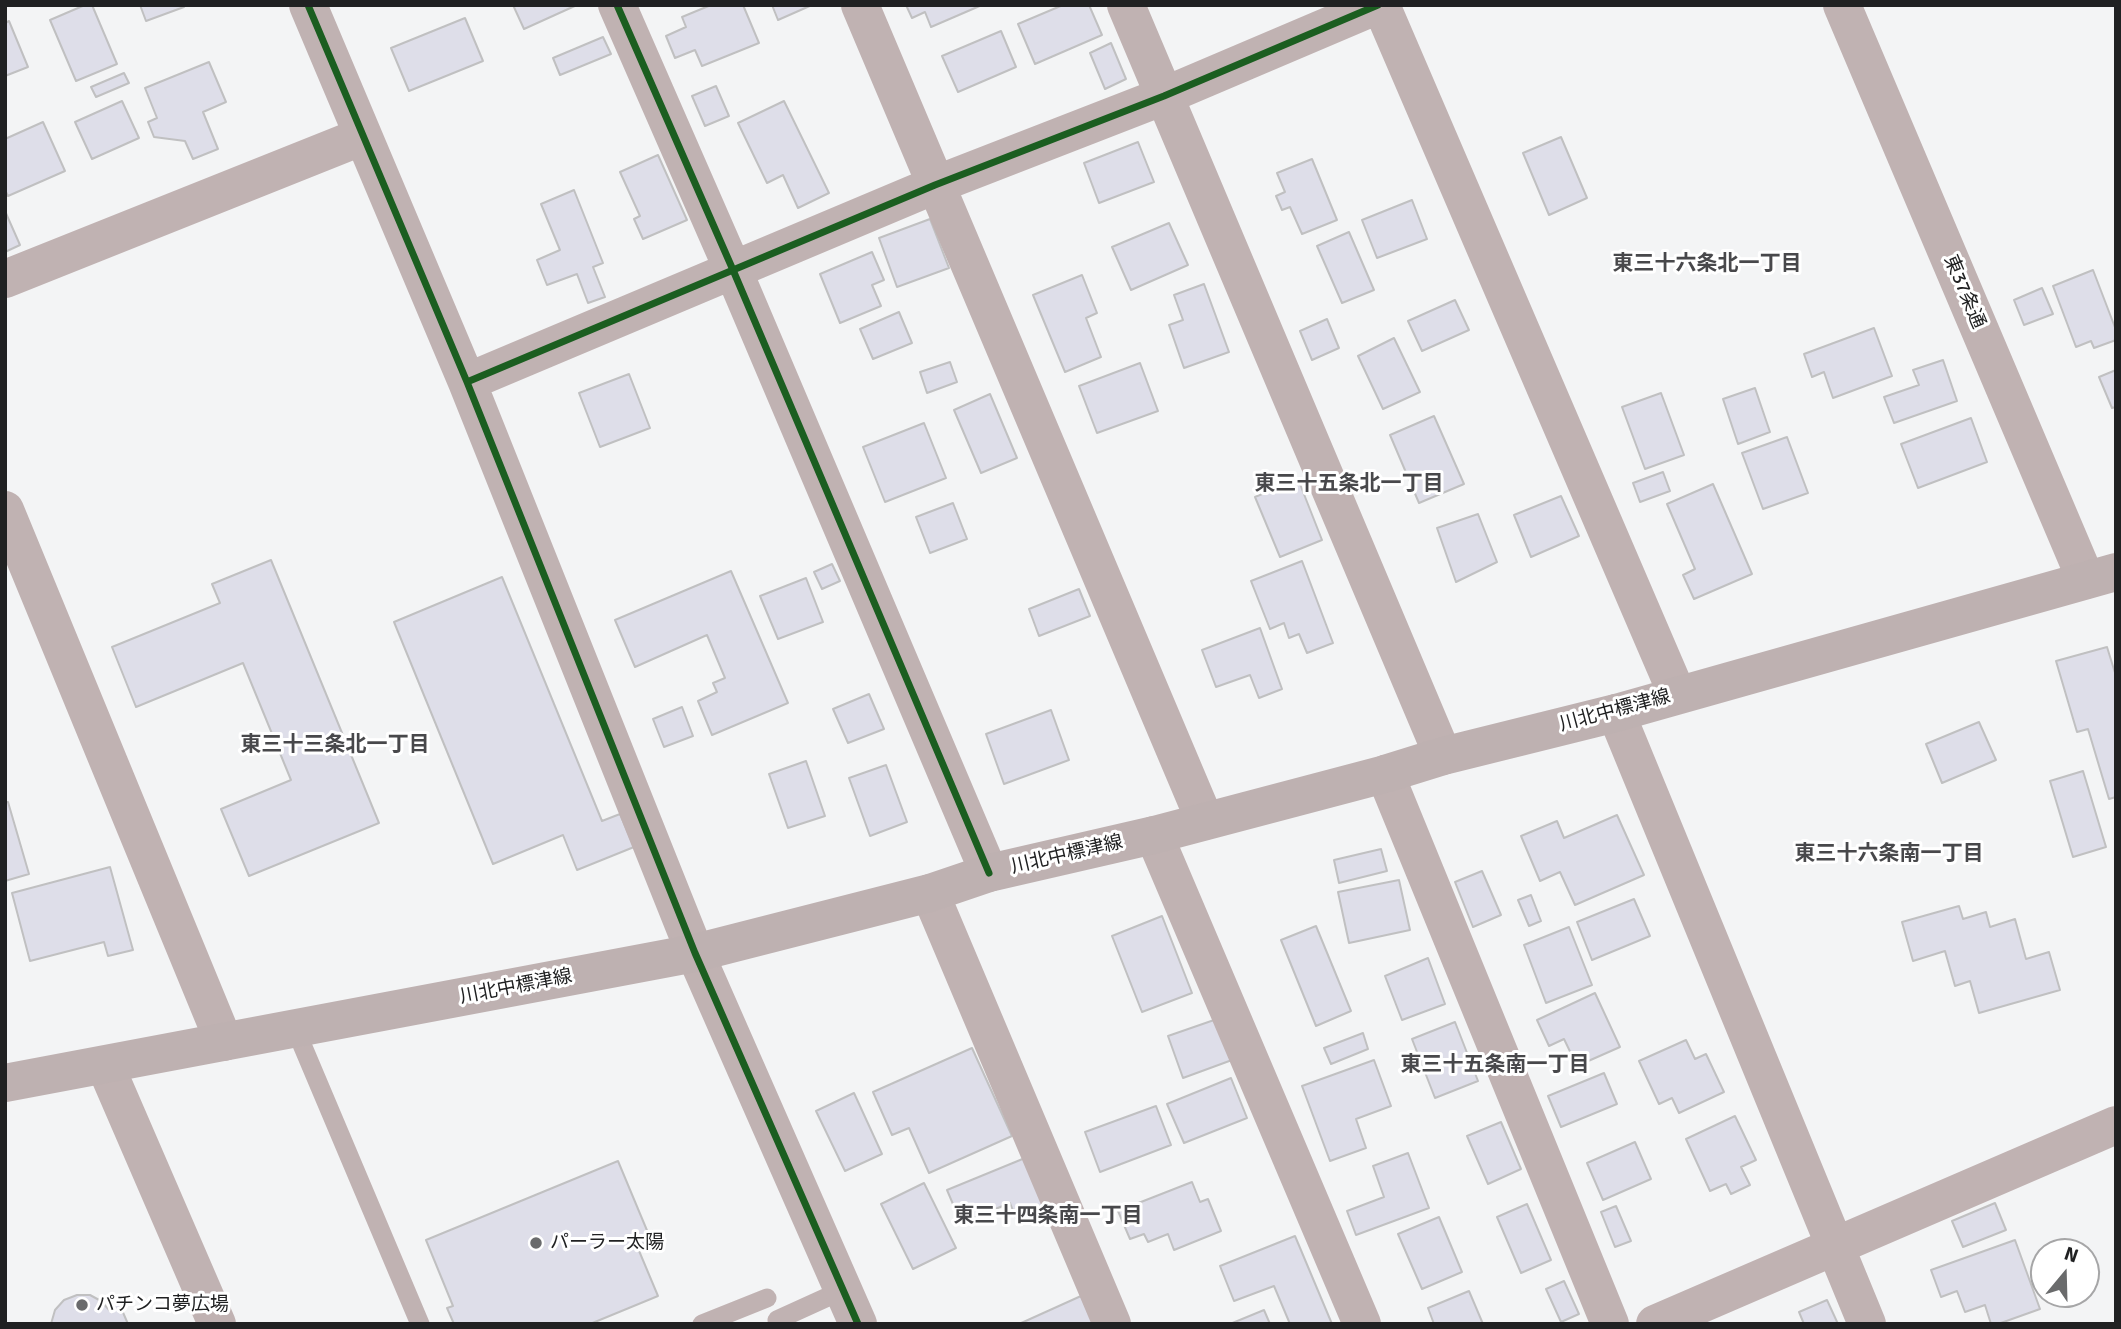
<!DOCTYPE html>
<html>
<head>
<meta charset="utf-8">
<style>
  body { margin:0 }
  #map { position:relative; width:2121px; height:1329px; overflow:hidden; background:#f3f4f5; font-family:Signika,sans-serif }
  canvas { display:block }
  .frame { position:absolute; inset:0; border:7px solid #202122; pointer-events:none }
  .north { position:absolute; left:2030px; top:1238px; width:70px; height:70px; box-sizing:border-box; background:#fff; border:2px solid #a6a6a7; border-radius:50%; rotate:19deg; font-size:19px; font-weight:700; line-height:28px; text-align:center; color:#202122 }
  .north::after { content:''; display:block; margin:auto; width:24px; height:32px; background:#6a6b6c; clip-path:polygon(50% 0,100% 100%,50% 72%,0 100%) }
</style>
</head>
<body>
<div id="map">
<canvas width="2121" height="1329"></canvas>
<div class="frame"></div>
<div class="north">N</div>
</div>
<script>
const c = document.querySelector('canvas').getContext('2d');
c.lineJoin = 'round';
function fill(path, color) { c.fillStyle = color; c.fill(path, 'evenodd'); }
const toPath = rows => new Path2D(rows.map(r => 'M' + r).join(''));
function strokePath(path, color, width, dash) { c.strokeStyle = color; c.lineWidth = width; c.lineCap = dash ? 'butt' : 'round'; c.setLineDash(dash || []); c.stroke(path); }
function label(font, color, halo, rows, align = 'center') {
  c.font = font + ' Signika,"Noto Sans JP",sans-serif'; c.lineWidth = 6; c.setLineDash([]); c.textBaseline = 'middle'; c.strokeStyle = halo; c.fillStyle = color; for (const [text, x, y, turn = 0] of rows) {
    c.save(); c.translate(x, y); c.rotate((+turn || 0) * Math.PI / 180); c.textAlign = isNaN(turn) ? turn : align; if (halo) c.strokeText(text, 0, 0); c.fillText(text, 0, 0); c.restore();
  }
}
const building = toPath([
  [85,5,92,5,117,64,76,81,50,20,85,5],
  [140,5,183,5,184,7,146,21,140,5],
  [513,5,577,5,524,29,513,5],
  [711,5,743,5,759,43,702,66,695,50,675,58,666,36,686,27,682,17,711,5],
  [772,5,812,5,778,20,772,5],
  [906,5,982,5,931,27,925,12,912,18,906,5],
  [1063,5,1089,5,1102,35,1035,64,1018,24,1063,5],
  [465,18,483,61,409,91,391,48,465,18],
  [9,21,28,67,5,76,5,23,9,21],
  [1001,31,1016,67,958,92,942,56,1001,31],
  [603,37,611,54,560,75,553,58,603,37],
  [1111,43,1126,79,1105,89,1090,53,1111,43],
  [209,62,226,102,203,112,218,149,193,159,185,141,154,137,148,122,157,118,145,88,209,62],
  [124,73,129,83,96,97,91,87,124,73],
  [716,86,729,116,705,126,692,96,716,86],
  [122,101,139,138,92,159,75,122,122,101],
  [784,101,829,193,798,208,783,175,767,183,738,123,784,101],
  [43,122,65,171,8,196,5,190,5,139,43,122],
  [1561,137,1587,198,1549,215,1523,153,1561,137],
  [1138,142,1154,182,1099,203,1084,163,1138,142],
  [658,155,687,220,643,239,634,219,640,216,620,172,658,155],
  [1312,159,1337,220,1302,234,1290,207,1282,210,1276,196,1285,192,1277,173,1312,159],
  [574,190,603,263,593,267,605,297,588,303,577,274,547,285,537,260,560,250,541,204,574,190],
  [1412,200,1427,239,1377,258,1362,220,1412,200],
  [5,211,20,245,5,252,5,211],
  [930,219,949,268,897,287,879,238,930,219],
  [1169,223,1188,265,1131,290,1112,247,1169,223],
  [1349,232,1374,290,1342,303,1317,246,1349,232],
  [872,252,884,280,872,285,881,306,840,323,820,274,872,252],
  [2093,270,2116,330,2116,340,2094,348,2091,341,2076,347,2053,286,2093,270],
  [1082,275,1097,313,1086,318,1101,357,1065,372,1033,295,1082,275],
  [1204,284,1229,352,1184,368,1169,325,1183,320,1174,295,1204,284],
  [2042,288,2053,314,2024,325,2014,300,2042,288],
  [1455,300,1469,330,1422,351,1408,321,1455,300],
  [899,312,912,343,873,359,860,329,899,312],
  [1327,319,1339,348,1312,360,1300,331,1327,319],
  [1874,328,1892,376,1833,398,1824,372,1812,377,1804,354,1874,328],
  [1394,338,1420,392,1383,409,1358,356,1394,338],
  [1943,360,1957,401,1894,423,1884,397,1919,385,1913,370,1943,360],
  [950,362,957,382,927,393,920,372,950,362],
  [1140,363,1158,411,1097,433,1079,386,1140,363],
  [2116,370,2116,407,2112,408,2099,377,2116,370],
  [629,374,650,428,600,447,579,393,629,374],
  [1755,388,1770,432,1738,444,1723,399,1755,388],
  [1661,393,1684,455,1645,469,1622,407,1661,393],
  [990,394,1017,458,981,473,954,410,990,394],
  [1434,416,1464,484,1419,503,1390,435,1434,416],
  [1971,418,1987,462,1918,488,1901,444,1971,418],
  [924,423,946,478,885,502,863,447,924,423],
  [1787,437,1808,493,1763,509,1742,453,1787,437],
  [1663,472,1670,491,1640,502,1633,483,1663,472],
  [1298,479,1322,540,1280,557,1255,497,1298,479],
  [1713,484,1752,574,1694,599,1683,575,1695,569,1667,504,1713,484],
  [1561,496,1579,536,1531,557,1514,515,1561,496],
  [953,503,967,539,930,553,916,517,953,503],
  [1478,514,1497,562,1456,582,1437,528,1478,514],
  [271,560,379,823,249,876,221,809,291,780,243,663,136,707,112,647,220,603,212,584,271,560],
  [1302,561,1333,643,1307,653,1299,634,1289,638,1284,623,1270,629,1251,581,1302,561],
  [832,564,840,581,822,589,814,572,832,564],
  [731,571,788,703,712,735,698,701,717,692,713,683,725,678,707,635,635,667,615,620,731,571],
  [502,577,602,821,620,814,634,847,577,870,563,835,493,864,394,622,502,577],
  [806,578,823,622,778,639,760,596,806,578],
  [1079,589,1090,616,1039,636,1029,609,1079,589],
  [1260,628,1282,689,1259,698,1250,675,1216,687,1202,650,1260,628],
  [2107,647,2116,676,2116,797,2109,799,2088,729,2077,732,2056,661,2107,647],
  [869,694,884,729,848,743,833,709,869,694],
  [682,707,693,736,664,747,653,719,682,707],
  [1051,710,1069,760,1004,784,986,734,1051,710],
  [1979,722,1996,760,1942,783,1926,744,1979,722],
  [806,761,825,816,788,828,769,774,806,761],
  [886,765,907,822,870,836,849,778,886,765],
  [2083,771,2106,847,2073,857,2050,781,2083,771],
  [5,802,8,802,29,874,5,881,5,802],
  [1617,815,1644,875,1575,905,1560,872,1540,881,1521,836,1557,821,1564,838,1617,815],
  [1381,849,1387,871,1339,883,1334,860,1381,849],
  [110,867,133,950,108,956,104,942,30,961,12,893,110,867],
  [1482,871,1501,915,1473,927,1455,882,1482,871],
  [1399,880,1410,930,1349,943,1338,892,1399,880],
  [1531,895,1541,921,1529,926,1518,900,1531,895],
  [1634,899,1650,936,1592,960,1577,922,1634,899],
  [1959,906,1963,919,1986,912,1990,927,2015,919,2026,959,2049,952,2060,990,1979,1013,1970,981,1955,986,1945,951,1913,961,1902,922,1959,906],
  [1162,916,1192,993,1142,1012,1112,936,1162,916],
  [1316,926,1351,1011,1316,1026,1281,940,1316,926],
  [1569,927,1592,985,1546,1003,1524,945,1569,927],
  [1428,958,1445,1004,1402,1020,1385,976,1428,958],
  [1595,993,1620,1047,1577,1066,1564,1039,1549,1046,1537,1020,1595,993],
  [1217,1019,1232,1060,1183,1078,1168,1036,1217,1019],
  [1455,1022,1478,1081,1435,1098,1412,1039,1455,1022],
  [1363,1033,1368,1049,1331,1064,1324,1048,1363,1033],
  [1686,1040,1695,1059,1706,1054,1724,1092,1679,1113,1672,1098,1659,1104,1639,1061,1686,1040],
  [972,1048,1012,1136,929,1173,909,1128,892,1135,873,1092,972,1048],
  [1374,1060,1391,1106,1356,1119,1366,1148,1330,1161,1302,1086,1374,1060],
  [1604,1073,1617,1104,1561,1127,1548,1096,1604,1073],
  [1231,1078,1247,1118,1184,1143,1167,1104,1231,1078],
  [854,1093,882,1154,845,1171,816,1111,854,1093],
  [1156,1106,1171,1145,1100,1172,1085,1132,1156,1106],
  [1735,1116,1756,1160,1741,1167,1750,1185,1731,1194,1726,1184,1710,1191,1686,1139,1735,1116],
  [1501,1122,1521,1169,1488,1184,1467,1136,1501,1122],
  [1635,1142,1651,1179,1603,1200,1587,1163,1635,1142],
  [1408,1153,1429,1208,1356,1235,1347,1211,1384,1197,1373,1166,1408,1153],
  [1025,1158,1048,1211,1018,1223,1010,1203,961,1223,947,1190,1025,1158],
  [618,1161,651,1240,637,1246,658,1296,590,1324,454,1324,447,1308,453,1306,426,1240,618,1161],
  [1192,1182,1200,1202,1208,1199,1221,1231,1174,1250,1168,1234,1148,1242,1144,1234,1130,1239,1118,1211,1192,1182],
  [924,1183,956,1248,913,1269,881,1204,924,1183],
  [1995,1203,2006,1230,1963,1247,1952,1221,1995,1203],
  [1527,1204,1551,1260,1521,1273,1497,1217,1527,1204],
  [1616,1206,1631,1241,1615,1247,1601,1212,1616,1206],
  [1439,1217,1462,1272,1422,1289,1398,1234,1439,1217],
  [1295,1236,1332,1324,1290,1324,1274,1286,1234,1301,1220,1266,1295,1236],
  [2015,1240,2040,1309,1998,1324,1991,1324,1985,1305,1965,1312,1957,1291,1941,1297,1931,1270,2015,1240],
  [1564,1281,1579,1314,1561,1322,1546,1289,1564,1281],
  [1469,1291,1483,1324,1434,1324,1428,1308,1469,1291],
  [115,1294,128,1324,51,1324,55,1310,64,1300,77,1295,90,1295,101,1301,110,1311,115,1294],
  [1081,1296,1094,1324,1019,1324,1081,1296],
  [1827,1300,1838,1324,1804,1324,1799,1312,1827,1300],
  [1264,1310,1270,1324,1230,1324,1264,1310]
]);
const service = toPath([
  [295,1028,420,1324],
  [777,1320,843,1290],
  [702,1324,767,1298]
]);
const minor = toPath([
  [308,5,467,382,695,953,858,1324],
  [617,5,733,270,989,873],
  [860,5,1205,821],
  [1126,5,1443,756],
  [1381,5,1677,694],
  [1842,5,2086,580],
  [5,279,363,136],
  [467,382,935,185,1164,96,1378,5],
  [5,510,224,1042],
  [1616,713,1867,1324],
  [1385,774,1610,1324],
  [1154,835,1362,1324],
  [930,893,1112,1324],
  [105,1065,217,1324],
  [1655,1324,2116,1125]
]);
const secondary = toPath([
  [5,1083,695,953,930,893,989,873,1154,835,1385,774,1443,756,1616,713,2116,572]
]);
const cycleway = toPath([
  [308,5,467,382,695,953,858,1324],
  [617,5,733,270,989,873],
  [467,382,935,185,1164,96,1378,5]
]);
const markers = [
  [536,1243,7,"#6a6b6c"],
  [82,1305,7,"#6a6b6c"]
];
const streetNames = [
  ["東37条通",1964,292,67],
  ["川北中標津線",1615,711,-15],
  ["川北中標津線",1067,855,-13],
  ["川北中標津線",516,987,-11]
];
const poiNames = [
  ["パーラー太陽",550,1243],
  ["パチンコ夢広場",96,1305]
];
const neighbourhoodNames = [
  ["東三十六条北一丁目",1707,264],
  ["東三十五条北一丁目",1349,484],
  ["東三十三条北一丁目",335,745],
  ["東三十六条南一丁目",1889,854],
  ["東三十五条南一丁目",1495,1065],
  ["東三十四条南一丁目",1048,1216]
];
fill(building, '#dedee9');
strokePath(building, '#c0c0c1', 2);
strokePath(service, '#c0b2b2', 19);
strokePath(minor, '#c0b2b2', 38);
strokePath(secondary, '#beb1b1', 38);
strokePath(cycleway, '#1b5e20', 7);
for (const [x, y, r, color] of markers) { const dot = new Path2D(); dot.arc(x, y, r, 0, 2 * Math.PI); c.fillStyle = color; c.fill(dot); strokePath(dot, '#fff', 2.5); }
label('19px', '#202122', '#fff', streetNames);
label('19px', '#202122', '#fff', poiNames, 'left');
label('bold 21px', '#48484b', '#fff', neighbourhoodNames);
</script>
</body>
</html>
